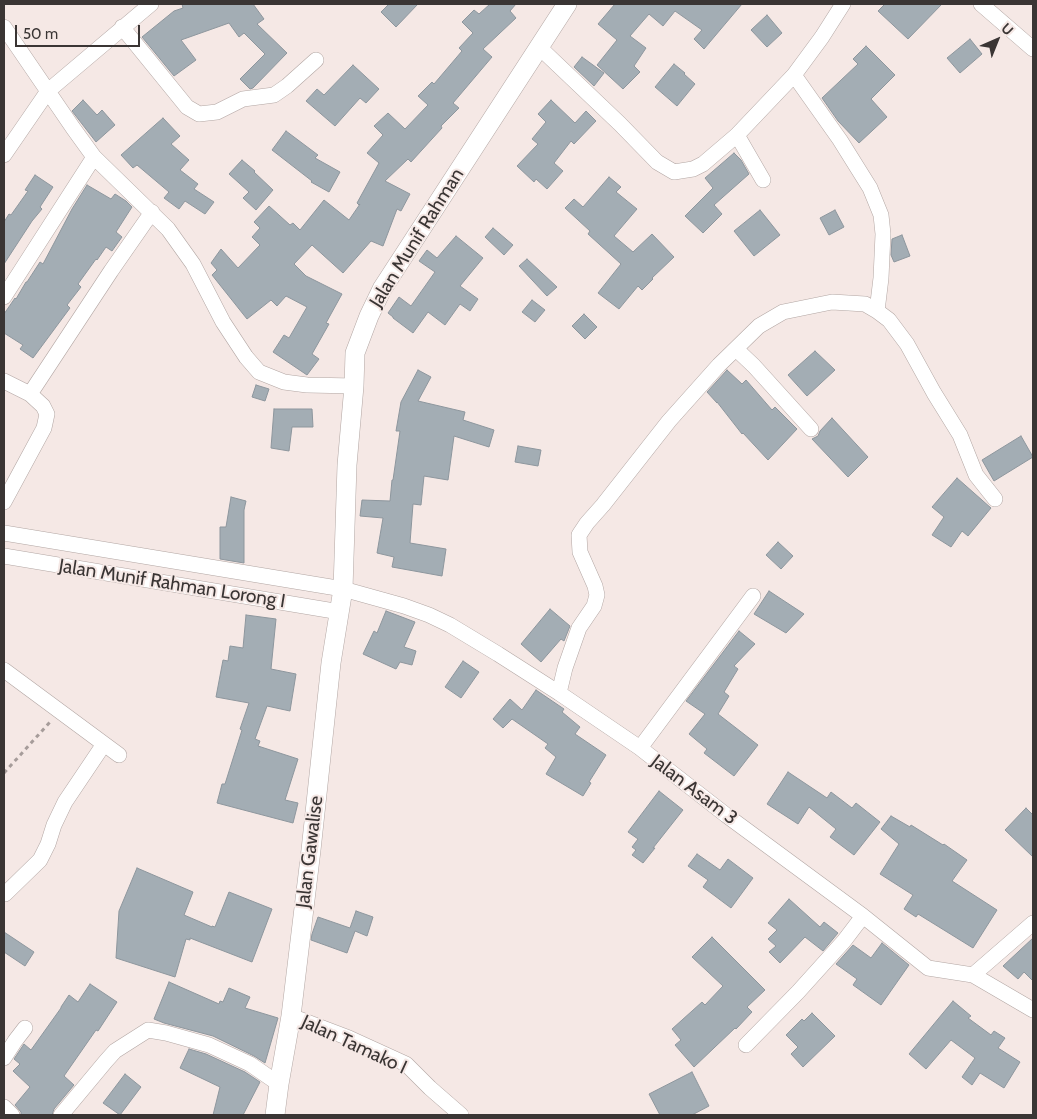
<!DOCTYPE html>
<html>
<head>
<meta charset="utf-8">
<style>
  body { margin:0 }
  #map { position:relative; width:1037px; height:1119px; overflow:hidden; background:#f5e8e5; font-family:Cabin,sans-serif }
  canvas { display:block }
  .frame { position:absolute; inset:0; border:5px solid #3a3534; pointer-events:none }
  .north { position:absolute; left:972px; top:15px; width:50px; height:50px; -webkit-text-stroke:4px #f5e8e5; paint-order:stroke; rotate:44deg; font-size:14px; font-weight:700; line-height:20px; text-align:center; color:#3a3534 }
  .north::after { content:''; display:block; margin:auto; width:18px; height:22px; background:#3a3534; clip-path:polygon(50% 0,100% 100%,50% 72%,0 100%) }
  .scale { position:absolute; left:15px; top:25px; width:125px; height:22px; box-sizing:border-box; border:2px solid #3a3534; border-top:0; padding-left:6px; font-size:15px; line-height:18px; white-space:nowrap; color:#3a3534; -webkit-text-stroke:4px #f5e8e5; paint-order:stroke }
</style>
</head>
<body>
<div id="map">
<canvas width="1037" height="1119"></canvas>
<div class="frame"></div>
<div class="north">U</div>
<div class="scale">50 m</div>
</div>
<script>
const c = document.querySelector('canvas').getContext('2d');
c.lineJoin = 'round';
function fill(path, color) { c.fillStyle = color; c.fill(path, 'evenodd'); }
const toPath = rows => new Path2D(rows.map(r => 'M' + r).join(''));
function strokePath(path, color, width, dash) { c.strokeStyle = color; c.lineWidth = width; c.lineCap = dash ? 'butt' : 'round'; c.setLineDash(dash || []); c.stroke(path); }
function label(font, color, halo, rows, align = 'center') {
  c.font = font + ' Cabin,sans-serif'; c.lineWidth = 4; c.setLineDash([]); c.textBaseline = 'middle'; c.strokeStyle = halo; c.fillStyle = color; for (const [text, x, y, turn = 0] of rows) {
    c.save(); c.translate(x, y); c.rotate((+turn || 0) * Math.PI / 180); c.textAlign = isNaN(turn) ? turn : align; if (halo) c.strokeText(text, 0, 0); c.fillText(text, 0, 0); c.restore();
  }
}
const building = toPath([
  [182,4,253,4,264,19,257,24,287,53,253,88,250,89,240,79,265,54,244,33,239,37,229,23,181,40,196,60,174,76,142,37,174,11,183,8,182,4],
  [389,4,418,4,396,27,381,12,389,4],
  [490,4,516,4,510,11,516,18,483,49,492,57,453,103,459,108,441,126,442,128,411,162,408,159,385,181,410,194,401,211,397,209,383,246,371,241,343,273,312,245,294,264,306,276,342,294,326,323,329,324,312,354,319,359,307,375,273,352,284,335,289,338,307,307,286,296,277,306,271,300,247,319,212,275,217,270,211,263,221,249,238,268,260,245,252,237,260,228,254,222,269,206,290,225,293,223,300,230,324,200,349,220,360,204,359,205,357,203,379,163,367,153,383,135,374,126,388,113,405,129,428,105,418,96,432,82,434,84,462,51,459,48,473,33,462,22,474,10,479,14,490,4],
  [615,4,742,4,704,49,694,39,702,30,675,11,663,26,649,14,630,36,646,48,634,66,640,72,623,89,597,65,617,40,598,24,615,4],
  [885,4,942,4,908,39,878,11,885,4],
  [767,15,782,33,767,47,751,30,767,15],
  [970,39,982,54,960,73,947,58,970,39],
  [866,46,895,75,871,99,887,117,859,143,838,121,822,98,858,64,853,59,866,46],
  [582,57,604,73,594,86,574,67,582,57],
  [674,64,685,73,684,74,695,84,677,106,655,87,674,64],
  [353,65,379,89,366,103,360,98,335,126,306,101,317,89,324,95,353,65],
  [83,100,97,115,102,110,115,125,96,142,72,111,83,100],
  [551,100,575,123,586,111,596,121,574,144,571,141,554,163,563,171,547,189,536,179,534,182,517,166,538,144,532,139,546,122,538,114,551,100],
  [163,118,180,136,171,144,189,160,180,170,198,184,194,189,214,202,205,214,185,201,179,209,164,198,169,192,137,165,133,168,121,155,163,118],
  [286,131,318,155,315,158,340,172,329,192,311,182,312,181,272,150,286,131],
  [734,153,741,160,749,174,714,205,722,214,703,233,685,216,713,188,705,178,734,153],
  [242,160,255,171,254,172,273,190,256,210,243,198,249,192,229,174,242,160],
  [35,175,53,187,40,207,42,209,32,221,4,264,4,222,9,214,11,215,28,191,25,190,35,175],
  [609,177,621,187,616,192,637,209,614,236,633,252,652,234,674,257,652,278,653,279,642,290,638,286,619,309,598,293,621,264,588,234,590,231,565,208,574,199,583,207,609,177],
  [87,185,111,199,115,194,126,201,132,207,116,232,122,237,112,251,106,247,97,260,96,259,78,284,81,287,67,305,70,308,33,358,20,349,23,345,4,333,4,314,15,298,16,299,26,282,27,282,40,262,43,264,72,209,87,185],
  [760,210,780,235,754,256,734,231,760,210],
  [835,210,844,227,829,235,820,218,835,210],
  [493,228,513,245,504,255,485,237,493,228],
  [902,235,910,256,894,262,891,255,892,239,902,235],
  [456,236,483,258,460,286,478,299,470,311,460,304,445,325,428,312,413,333,393,318,393,317,388,313,399,297,411,306,435,272,419,261,427,250,437,258,456,236],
  [527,259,557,287,547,296,519,266,527,259],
  [532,300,545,310,535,322,522,312,532,300],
  [584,314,597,327,585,339,572,326,584,314],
  [815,351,835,370,807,396,788,375,815,351],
  [418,370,431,377,418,401,465,412,463,420,494,430,489,447,454,436,448,480,424,476,421,505,413,504,410,543,446,549,442,576,392,567,394,557,377,553,383,518,360,516,362,500,390,501,392,480,393,480,400,431,396,431,401,402,418,370],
  [727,370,742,384,746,380,772,410,775,407,797,429,768,460,743,433,742,434,717,402,717,403,707,392,727,370],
  [256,385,269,389,265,401,252,397,256,385],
  [274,409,312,409,313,427,292,427,289,451,271,448,274,409],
  [832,418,868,457,848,477,812,439,818,436,820,431,832,418],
  [1021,436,1033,457,994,481,982,460,1021,436],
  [518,446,541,450,538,466,515,462,518,446],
  [957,478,991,508,968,536,962,531,951,547,932,535,944,517,932,507,957,478],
  [231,497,246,501,244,510,244,563,220,559,220,527,226,527,231,497],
  [778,542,793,556,781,569,766,555,778,542],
  [769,591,804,614,786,633,754,614,769,591],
  [550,609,570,626,564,641,561,639,541,662,521,644,550,609],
  [386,611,415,622,404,647,416,651,412,665,400,662,396,669,363,654,374,631,377,633,386,611],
  [246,615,276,619,271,669,296,674,290,711,267,706,255,739,260,741,258,746,298,759,285,800,298,803,293,823,217,803,222,784,225,784,242,730,240,729,249,703,216,697,223,660,228,661,230,646,243,648,246,615],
  [739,631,755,644,734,666,738,669,724,692,729,696,718,714,758,745,734,776,704,753,707,749,689,734,705,714,686,701,739,631],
  [463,661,479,672,461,698,445,687,463,661],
  [536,690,564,709,562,712,580,727,575,734,606,755,589,782,591,783,583,796,546,774,556,757,545,748,548,744,512,719,503,728,493,719,510,699,522,710,536,690],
  [788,772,827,798,831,792,852,808,856,803,880,822,854,855,830,837,836,829,809,807,798,824,767,804,788,772],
  [659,791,683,810,653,848,655,848,643,863,632,855,636,850,632,847,638,839,628,832,659,791],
  [1026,808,1033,815,1033,857,1005,830,1026,808],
  [891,816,910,827,911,825,943,845,944,844,967,860,952,881,997,910,973,948,918,914,916,917,904,909,913,895,880,874,899,844,881,829,891,816],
  [697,854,720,870,728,859,753,878,731,908,703,887,708,880,688,866,697,854],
  [137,868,193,892,184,915,212,927,212,926,215,927,229,892,272,909,252,962,190,938,190,940,186,939,175,977,116,958,119,911,137,868],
  [789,899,820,927,824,922,838,933,823,951,805,937,780,963,769,952,776,946,768,939,777,930,768,923,789,899],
  [356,911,373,917,367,936,355,931,347,953,311,940,312,934,318,917,350,928,356,911],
  [4,932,34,952,25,966,4,952,4,932],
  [712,937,765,990,747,1007,752,1012,736,1029,735,1028,694,1067,675,1045,681,1040,672,1029,702,1002,705,1005,723,986,692,957,712,937],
  [1033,938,1033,981,1024,972,1018,979,1003,966,1033,938],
  [882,943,909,965,881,1005,853,985,857,979,836,964,853,945,871,958,882,943],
  [169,982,219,1004,220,1001,223,1002,229,988,250,997,245,1008,278,1018,265,1063,254,1056,213,1036,164,1023,154,1019,169,982],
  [90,984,117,1002,98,1031,96,1030,64,1076,74,1085,54,1109,52,1115,21,1115,21,1112,15,1105,30,1087,13,1071,20,1064,14,1059,24,1044,31,1050,61,1008,61,1007,69,995,78,1002,90,984],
  [953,1001,971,1016,968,1018,991,1035,994,1031,1005,1038,998,1048,1020,1062,1004,1088,980,1073,972,1085,962,1077,975,1058,951,1040,926,1069,909,1054,953,1001],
  [812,1013,835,1036,803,1067,791,1054,798,1047,786,1035,802,1019,804,1021,812,1013],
  [189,1049,206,1054,245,1072,260,1082,243,1115,213,1115,220,1087,180,1068,189,1049],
  [692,1072,709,1106,692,1115,660,1115,649,1094,692,1072],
  [125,1074,141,1087,120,1115,103,1103,125,1074]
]);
const path = toPath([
  [4,773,50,722]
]);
const minor = toPath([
  [981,4,1033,49],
  [4,27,73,128,94,157,168,229,193,264,223,322,246,357,259,372,284,382,307,385,354,386],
  [122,27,187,107,199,114,217,112,243,99,274,95,287,86,316,60],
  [539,47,620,124,657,162,674,172,693,169,703,164,737,135,794,75,822,37,843,4],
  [794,75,840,140,870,188,881,215,883,234,881,278,877,311],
  [737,135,763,180],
  [4,155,48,91,151,4],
  [4,297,94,157],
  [736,349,754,366,811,429],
  [4,381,30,394,43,406,47,414,44,428,4,502],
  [30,394,111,271,152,212],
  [4,533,343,589,404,606,429,615,450,625,498,654,559,693,640,748,726,815,863,916,928,968,973,975,1033,1010],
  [4,556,340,612],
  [4,670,119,755],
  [559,693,565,668,579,628,594,606,597,595,595,586,580,552,579,535,587,523,603,505,669,421,719,365,759,326,783,312,832,302,865,304,877,311,889,320,907,344,934,393,960,435,976,475,995,499],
  [640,748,753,596],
  [5,894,40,860,48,844,54,825,65,802,104,744],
  [973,975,1033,923],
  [291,1016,349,1038,406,1064,430,1088,461,1115],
  [746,1045,798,992,844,941,863,916],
  [4,1058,15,1041,25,1028],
  [4,1107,12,1115],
  [61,1115,106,1061,115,1051,148,1030,166,1033,209,1045,250,1064,279,1084]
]);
const tertiary = toPath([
  [275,1115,279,1084,291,1016,311,850,331,663,343,589,347,465,354,386,355,353,369,316,382,289,567,4]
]);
const streetNames = [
  ["Jalan Munif Rahman",417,238,-58],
  ["Jalan Munif Rahman Lorong I",172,584,9],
  ["Jalan Asam 3",694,790,37],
  ["Jalan Gawalise",310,852,-83],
  ["Jalan Tamako I",354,1045,25]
];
fill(building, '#a3adb4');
strokePath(building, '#8d969d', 1);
strokePath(minor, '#b2a6a3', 16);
strokePath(tertiary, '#b2a6a3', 20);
strokePath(path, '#a69c9a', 3, [4, 4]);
strokePath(minor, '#fff', 15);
strokePath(tertiary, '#fff', 19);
label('19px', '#3a3534', '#f5e8e5', streetNames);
</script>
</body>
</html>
